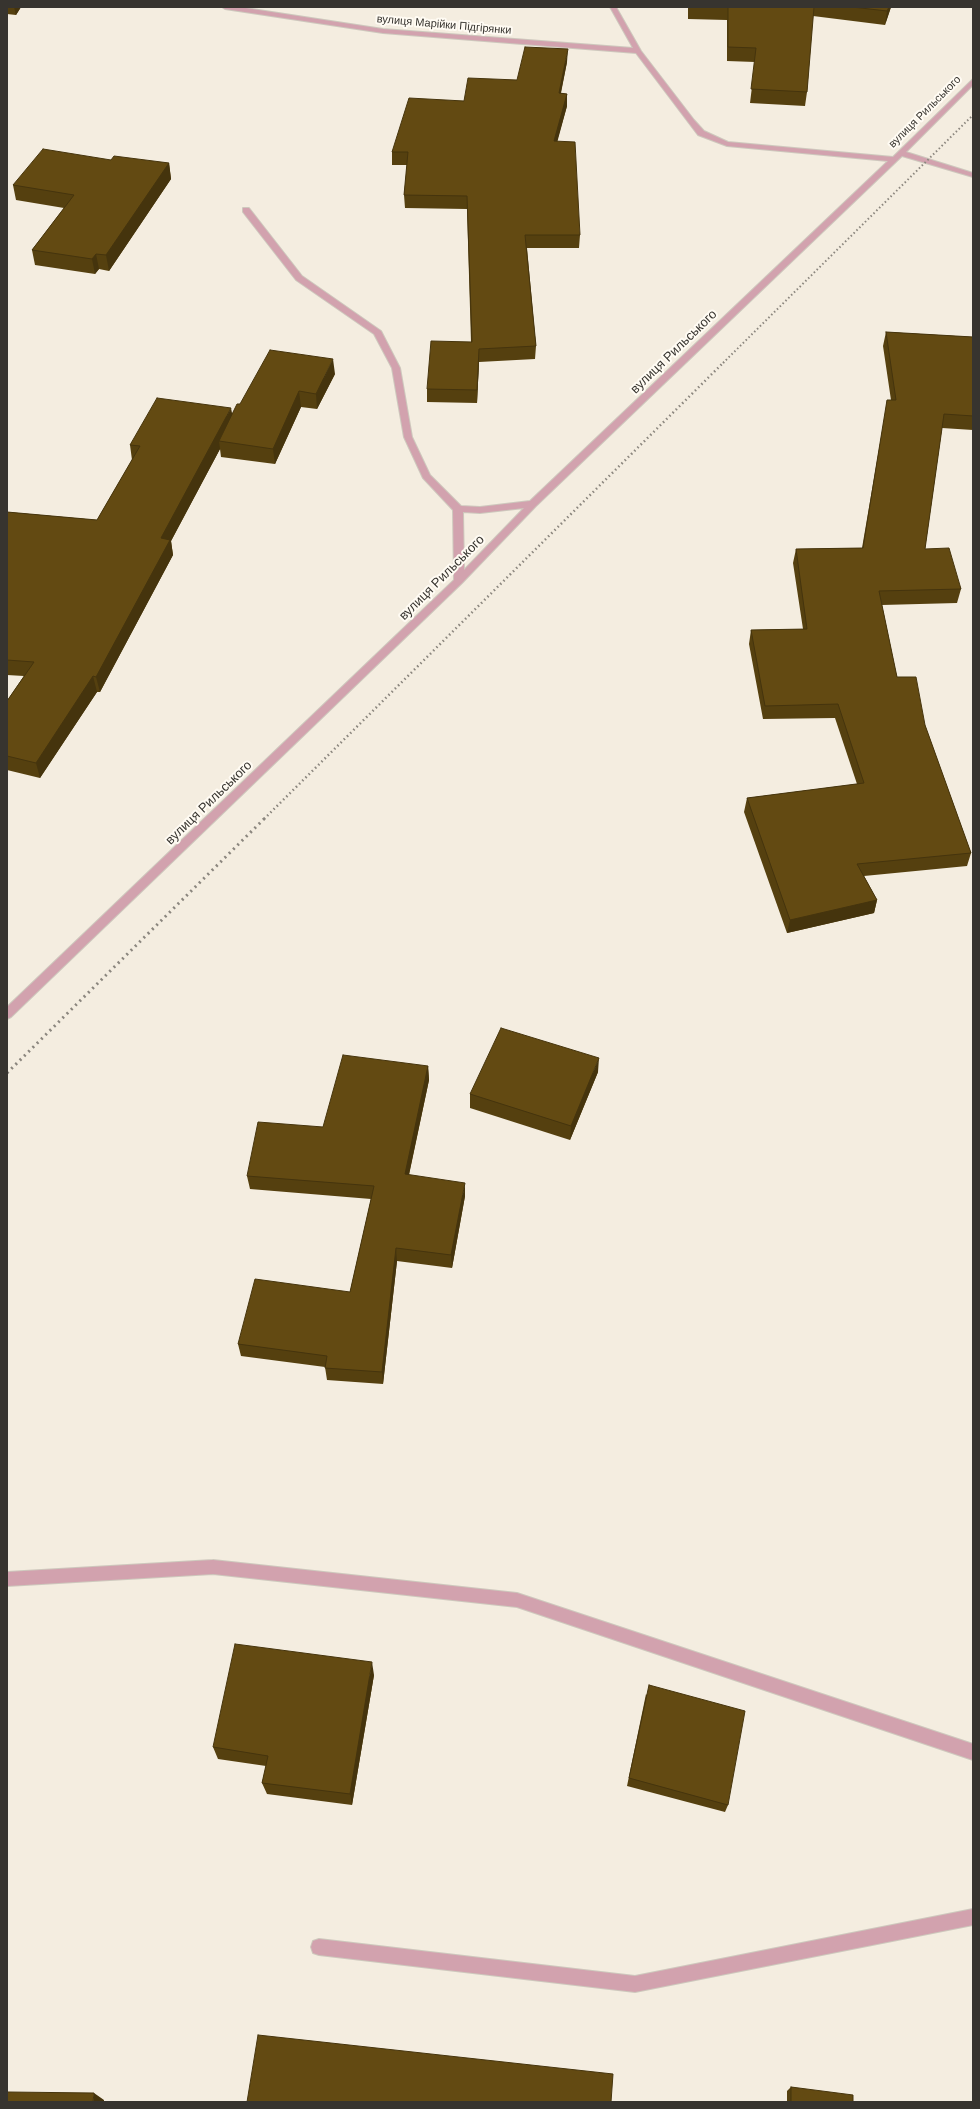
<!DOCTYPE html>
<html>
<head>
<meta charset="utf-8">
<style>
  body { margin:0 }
  #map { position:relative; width:980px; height:2109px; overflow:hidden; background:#f4ede0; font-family:Arial,sans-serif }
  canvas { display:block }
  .frame { position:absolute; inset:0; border:8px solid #37342f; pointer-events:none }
</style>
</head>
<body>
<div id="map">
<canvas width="980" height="2109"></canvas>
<div class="frame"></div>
</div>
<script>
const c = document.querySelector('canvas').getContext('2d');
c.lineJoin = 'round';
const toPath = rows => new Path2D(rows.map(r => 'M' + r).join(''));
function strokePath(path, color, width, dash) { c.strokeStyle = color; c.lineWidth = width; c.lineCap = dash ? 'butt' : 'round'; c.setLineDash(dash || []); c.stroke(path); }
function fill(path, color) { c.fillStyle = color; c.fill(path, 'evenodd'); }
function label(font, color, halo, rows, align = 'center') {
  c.font = font + ' Arial,sans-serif'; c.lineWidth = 4; c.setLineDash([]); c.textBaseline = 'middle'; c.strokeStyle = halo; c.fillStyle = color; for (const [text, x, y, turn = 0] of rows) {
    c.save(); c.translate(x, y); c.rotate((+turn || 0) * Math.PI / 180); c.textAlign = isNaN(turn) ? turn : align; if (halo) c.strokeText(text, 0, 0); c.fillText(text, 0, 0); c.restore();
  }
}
const minor = toPath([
  [222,7,239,7,383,29,633,48,610,7,616,7,641,51,694,120,704,131,728,142,893,157,973,79,973,85,906,152,973,173,973,177,902,156,536,506,462,583,11,1017,7,1019,7,1007,454,580,453,510,423,478,404,437,392,368,374,334,296,280,243,212,243,208,249,208,302,276,381,331,400,368,412,437,430,475,461,506,480,507,530,501,888,161,727,146,698,135,636,53,383,33,225,9,222,7],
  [524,508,464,570,463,512,480,513,524,508],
  [213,1560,517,1593,973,1744,973,1760,517,1607,213,1574,7,1586,7,1572,213,1560],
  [973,1909,973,1925,635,1992,319,1955,313,1953,311,1947,313,1941,319,1939,635,1976,973,1909]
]);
const railFar2 = toPath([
  [723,363,973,115]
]);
const railFar1 = toPath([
  [264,819,724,362]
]);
const rail = toPath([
  [7,1073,265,818]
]);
const wall = toPath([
  [7,7,21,7,16,15,7,14],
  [688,7,891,7,885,25,813,16,807,92,805,106,750,103,755,62,727,61,727,20,688,19],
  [567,62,561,93,567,94,567,106,557,141,580,235,579,248,527,248,536,346,535,359,479,362,477,403,427,402,427,389,471,342,467,209,405,208,404,195,407,165,392,165,392,152,464,101,517,80],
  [111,160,169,163,171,179,109,271,99,269,95,274,35,265,32,250,64,208,16,200,13,185],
  [886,332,973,337,973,430,942,428,925,549,961,589,957,603,882,605,897,677,925,725,971,853,967,866,864,876,877,900,874,913,787,933,744,812,747,798,857,784,835,718,763,719,749,644,751,630,803,629,793,563,796,549,862,548,885,414,887,400,891,400,883,346],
  [335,374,317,409,301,407,275,464,221,457,220,449,171,541,173,555,100,692,97,692,40,778,7,770,7,701,24,676,7,675,7,512,97,520,132,460,130,445,232,414,240,404],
  [428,1066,429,1080,409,1175,465,1196,452,1268,397,1261,383,1384,327,1380,325,1367,241,1356,238,1344,350,1292,371,1199,250,1189,247,1176,323,1127],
  [598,1072,570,1140,470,1108,470,1094],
  [374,1675,352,1805,267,1794,262,1783,266,1766,218,1759,213,1747],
  [646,1694,728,1805,725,1812,627,1786],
  [791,2087,853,2102,787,2102,787,2091]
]);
const shadedWall = toPath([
  [14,7,21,7,16,15],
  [889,7,891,7,885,25,887,11],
  [568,49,567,62,558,106,559,93],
  [567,94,567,106,554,154,554,141],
  [169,163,171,179,109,271,106,255],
  [96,254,99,269,95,274,92,259],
  [479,349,479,362,477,403,477,390],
  [333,359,335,374,317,409,316,394],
  [299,391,301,407,275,464,273,449],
  [231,408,234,423,219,441,220,449,171,541,173,555,100,692,96,677,161,538],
  [93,676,97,692,40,778,36,763],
  [877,900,874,913,787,933,790,920],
  [599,1058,598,1072,570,1140,571,1126],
  [428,1066,429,1080,406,1188,405,1174],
  [465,1183,465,1196,452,1268,451,1255],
  [396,1248,397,1261,383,1384,382,1372],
  [372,1662,374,1675,352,1805,350,1794],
  [94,2093,104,2100,104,2102,93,2102]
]);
const building = toPath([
  [728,7,814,7,807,92,751,89,756,48,728,47,728,7],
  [852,7,889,7,887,11,852,7],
  [525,47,568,49,559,93,567,94,554,141,575,142,580,235,525,235,536,346,479,349,477,390,427,389,431,341,472,342,467,196,404,195,408,152,392,152,409,98,464,101,468,78,517,80,525,47],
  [43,149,111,160,114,156,169,163,106,255,96,254,92,259,32,250,74,195,13,185,43,149],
  [886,332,973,337,973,416,944,414,925,549,949,548,961,589,879,591,897,677,916,677,925,725,971,853,857,864,877,900,790,920,747,798,864,783,838,704,765,706,751,630,807,629,796,549,863,548,887,400,896,400,886,332],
  [270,350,333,359,316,394,299,391,273,449,219,441,237,404,240,404,270,350],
  [157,398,231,408,161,538,170,540,96,677,93,676,36,763,7,756,7,701,34,662,7,660,7,512,97,520,140,446,130,445,157,398],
  [501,1028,599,1058,571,1126,470,1094,501,1028],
  [343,1055,428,1066,405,1174,465,1183,451,1255,396,1248,382,1372,325,1368,327,1356,238,1344,255,1279,350,1292,374,1186,247,1176,258,1122,323,1127,343,1055],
  [235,1644,372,1662,350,1794,262,1783,268,1756,213,1747,235,1644],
  [649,1685,745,1711,728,1805,629,1778,649,1685],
  [258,2035,613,2074,611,2102,247,2102,258,2035],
  [791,2087,853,2095,853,2102,791,2102,791,2087],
  [7,2092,94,2093,93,2102,7,2102,7,2092]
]);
const farStreetnames = [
  ["вулиця Марійки Підгірянки",444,25,5],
  ["вулиця Рильського",925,112,-45]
];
const streetNames = [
  ["вулиця Рильського",674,352,-44],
  ["вулиця Рильського",442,578,-45],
  ["вулиця Рильського",209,803,-44]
];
strokePath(minor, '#cec8bd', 2);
fill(minor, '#d2a2ae');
strokePath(railFar2, '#8b867e', 2, [1.5, 2.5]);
strokePath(railFar1, '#8b867e', 2.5, [1.5, 3]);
strokePath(rail, '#8b867e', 3, [2, 4]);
fill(wall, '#55400f');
fill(shadedWall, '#45340d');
fill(building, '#634a12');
strokePath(building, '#45340d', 1);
label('11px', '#37342f', '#fffbf3', farStreetnames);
label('13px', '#37342f', '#fffbf3', streetNames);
</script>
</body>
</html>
